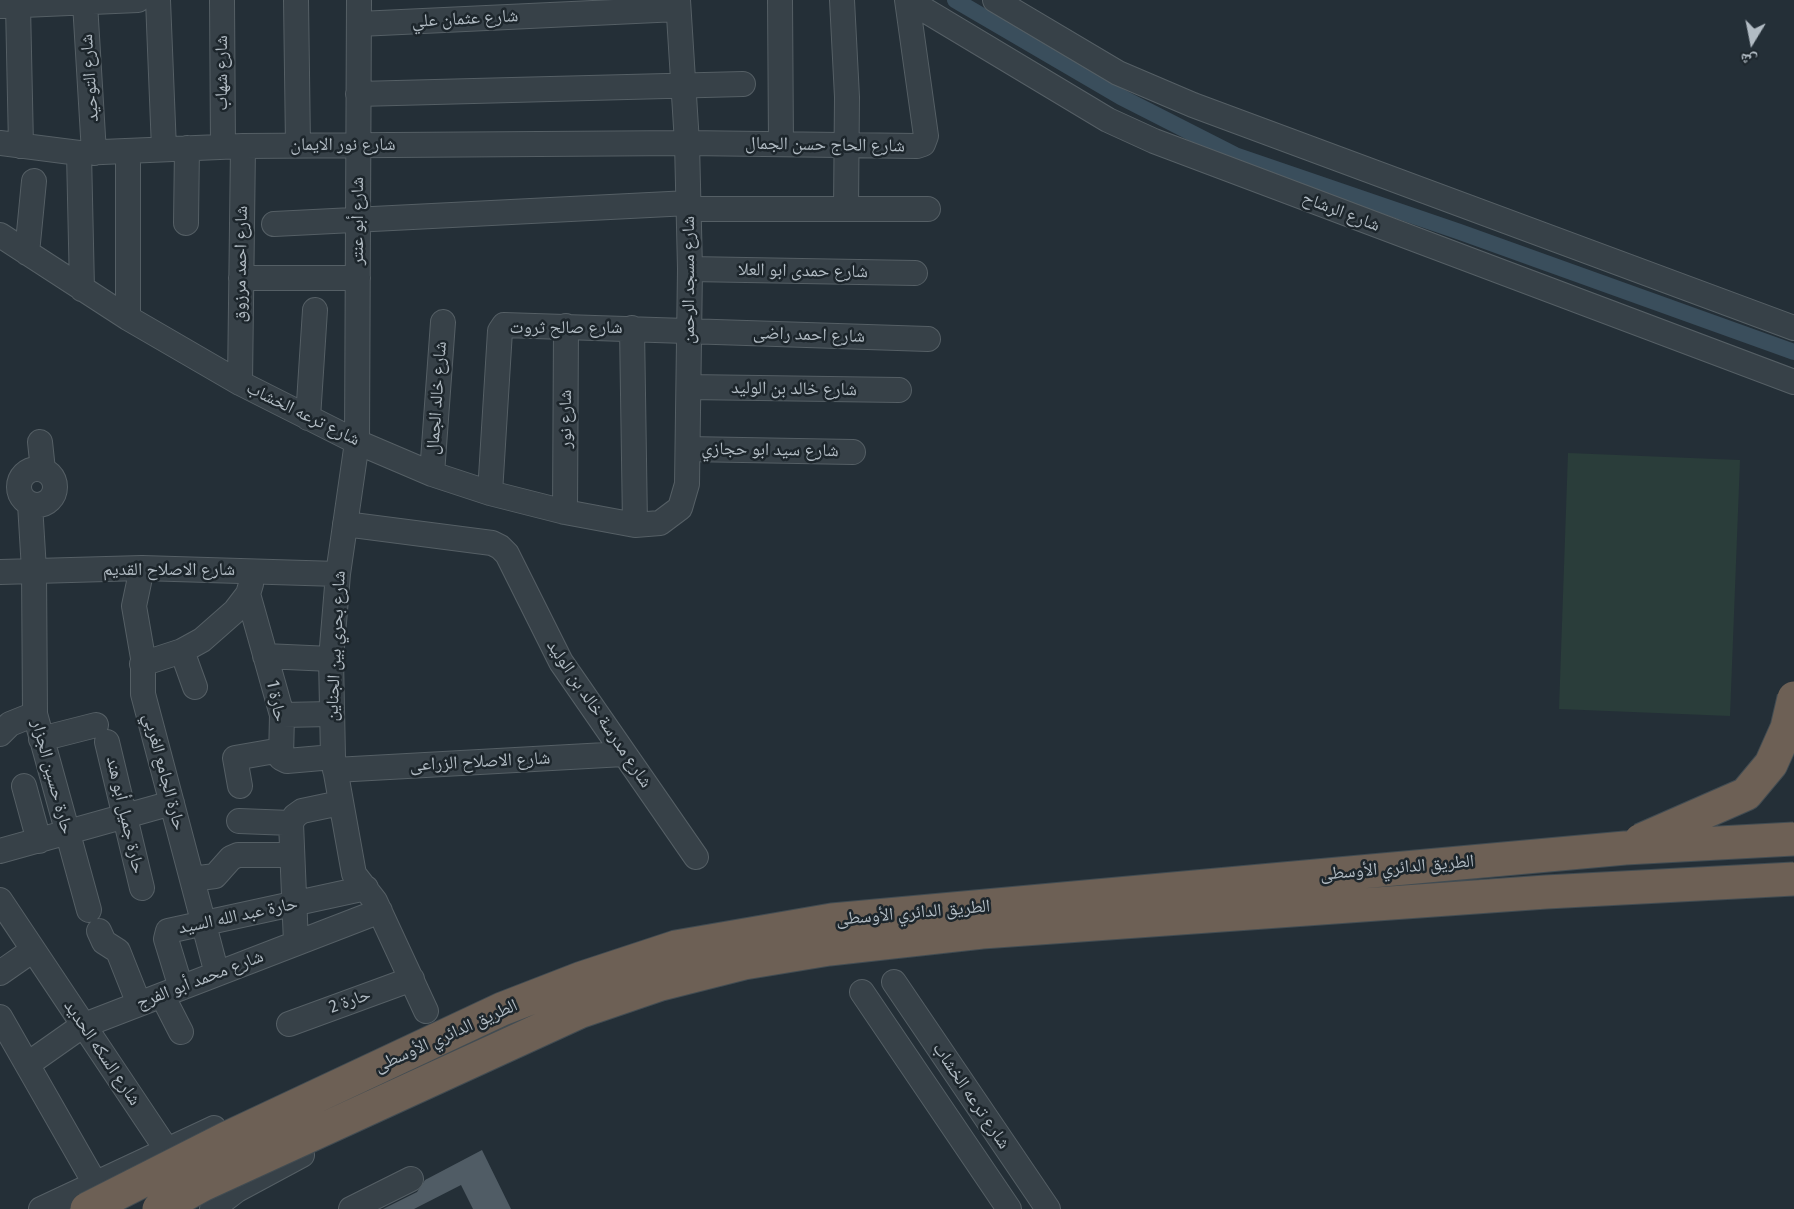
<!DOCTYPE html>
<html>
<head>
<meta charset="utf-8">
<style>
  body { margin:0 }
  #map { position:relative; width:1794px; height:1209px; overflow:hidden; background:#242f37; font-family:"Fira Sans Condensed","Noto Naskh Arabic",sans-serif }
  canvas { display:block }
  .north { position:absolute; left:1722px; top:12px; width:60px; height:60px; -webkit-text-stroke:4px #1d262c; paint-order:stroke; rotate:190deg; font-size:16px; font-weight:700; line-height:24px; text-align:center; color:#b2bcc4 }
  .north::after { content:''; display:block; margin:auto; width:21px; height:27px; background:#b2bcc4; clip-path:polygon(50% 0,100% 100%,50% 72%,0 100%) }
</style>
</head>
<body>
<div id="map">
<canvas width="1794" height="1209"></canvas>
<div class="north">ش</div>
</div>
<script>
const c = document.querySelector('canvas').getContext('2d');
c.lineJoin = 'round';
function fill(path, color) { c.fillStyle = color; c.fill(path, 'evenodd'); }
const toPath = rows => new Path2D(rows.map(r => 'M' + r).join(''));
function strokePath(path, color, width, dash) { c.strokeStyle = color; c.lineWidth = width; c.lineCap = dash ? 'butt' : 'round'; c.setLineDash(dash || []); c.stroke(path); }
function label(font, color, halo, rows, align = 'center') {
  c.font = font + ' "Fira Sans Condensed","Noto Naskh Arabic",sans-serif'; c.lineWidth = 5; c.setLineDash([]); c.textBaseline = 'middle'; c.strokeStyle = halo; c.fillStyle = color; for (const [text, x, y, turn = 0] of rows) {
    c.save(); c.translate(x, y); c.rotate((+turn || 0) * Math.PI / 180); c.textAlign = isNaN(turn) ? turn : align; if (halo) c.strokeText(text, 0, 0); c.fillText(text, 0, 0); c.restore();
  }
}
const green = toPath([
  [1568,453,1740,460,1730,716,1559,709]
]);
const canal = toPath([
  [955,0,1121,97,1235,155,1460,232,1794,352]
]);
const building = toPath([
  [482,1150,511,1209,473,1209,461,1185,414,1209,383,1209,417,1192,425,1180]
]);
const minor = toPath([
  [158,0,164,149],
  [222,0,223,147],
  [296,0,298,145],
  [359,0,357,442,338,574,331,659,333,757,354,874,375,901,426,1011],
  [780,0,781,144],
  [842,0,847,97,846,209],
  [908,0,1108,120,1154,141,1794,382],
  [995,0,1118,73,1193,105,1794,328],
  [85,3,94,153],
  [18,5,21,146],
  [0,6,138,0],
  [359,24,678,9],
  [358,94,743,84],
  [0,143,79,153,243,146,687,143,917,146,923,144,926,136,907,0],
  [79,153,82,289],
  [689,209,928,209],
  [186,223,187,148],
  [274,224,689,203],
  [0,235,128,318,240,383,357,442,432,474,490,493,565,512,635,525,660,523,680,508,687,484,690,269,687,143,678,0],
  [27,253,34,181],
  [690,269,915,273],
  [241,278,358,278],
  [128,318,128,151],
  [632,328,635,525],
  [240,383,243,146],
  [689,387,899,390],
  [308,418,315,310],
  [40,442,43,470],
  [688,449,853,452],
  '19 487a18 18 0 1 1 36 0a18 18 0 1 1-36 0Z',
  [432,474,443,322],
  [490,493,500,331,504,325,928,339],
  [30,504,34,570,35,714,89,910],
  [565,512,566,326],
  [345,524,492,543,500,547,507,554,561,662,696,857],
  [142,568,134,606,143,658,143,694,217,974],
  [0,572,142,568,338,574],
  [248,594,282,715,281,758,287,761,333,757],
  [182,651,195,687],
  [265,656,331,659],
  [142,664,182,651,202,640,235,611,248,594,251,584],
  [282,715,331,714],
  [0,734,10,724,35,714],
  [41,739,96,725],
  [107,742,142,888],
  [335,770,624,754],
  [24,786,39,841],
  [240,786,235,758,281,750],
  [239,821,291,823],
  [0,851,172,803],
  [192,879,215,876,231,858,238,855,292,855],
  [0,900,175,1162],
  [99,931,104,942,118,951,139,1004],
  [296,943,291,823,295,816,302,811,340,803],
  [0,973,33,950],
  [894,982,1048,1209],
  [181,988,166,939,168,931,366,888],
  [862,992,1009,1209],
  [162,995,181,1032],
  [0,1017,104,1199],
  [289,1024,412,979],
  [28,1064,82,1026,380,911],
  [41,1209,214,1128],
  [212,1209,237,1190,302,1155],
  [351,1209,411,1179]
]);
const highwayBridge = toPath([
  [1641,840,1746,794,1771,764,1787,728,1794,698],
  [87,1209,225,1139,502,1009,582,978,676,947,832,920,1625,848,1794,839],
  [159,1209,202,1185,579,1012,661,984,744,963,829,949,982,932,1546,892,1794,879]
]);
const streetNames = [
  ["شارع عثمان علي",465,19,-3],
  ["شارع شهاب",222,73,-90],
  ["شارع التوحيد",90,78,-94],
  ["شارع نور الايمان",343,145],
  ["شارع الحاج حسن الجمال",825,145,1],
  ["شارع الرشاح",1341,212,21],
  ["شارع أبو عنتر",358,221,-90],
  ["شارع احمد مرزوق",241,264,-89],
  ["شارع حمدى ابو العلا",803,271,1],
  ["شارع مسجد الرحمن",689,280,-90],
  ["شارع صالح ثروت",566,328],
  ["شارع احمد راضى",809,335,2],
  ["شارع خالد بن الوليد",794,389,1],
  ["شارع خالد الجمال",437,398,-86],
  ["شارع ترعه الخشاب",303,414,26],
  ["شارع نور",566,419,-90],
  ["شارع سيد ابو حجازي",770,450,1],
  ["شارع الاصلاح القديم",169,570],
  ["شارع بحري بين الجناين",336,646,-87],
  ["حارة 1",276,701,78],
  ["شارع مدرسة خالد بن الوليد",599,714,56],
  ["شارع الاصلاح الزراعى",480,762,-3],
  ["حارة الجامع الغربي",164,772,75],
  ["حارة حسين الجزار",52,777,75],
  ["حارة جميل أبو هند",125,815,77],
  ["الطريق الدائري الأوسطى",1397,868,-5],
  ["الطريق الدائري الأوسطى",913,913,-5],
  ["حارة عبد الله السيد",238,916,-12],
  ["شارع محمد أبو الفرج",200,980,-21],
  ["حارة 2",350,1001,-20],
  ["الطريق الدائري الأوسطى",446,1036,-24],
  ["شارع السكه الحديد",102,1053,56],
  ["شارع ترعه الخشاب",971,1096,56]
];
fill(green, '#2a3d3a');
strokePath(canal, '#3a4e5c', 16);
fill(building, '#505c65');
strokePath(minor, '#555f65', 26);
strokePath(minor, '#374148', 24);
strokePath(highwayBridge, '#424c52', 35, []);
strokePath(highwayBridge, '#6d6055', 33);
label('18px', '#b2bcc4', '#1d262c', streetNames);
</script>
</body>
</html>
